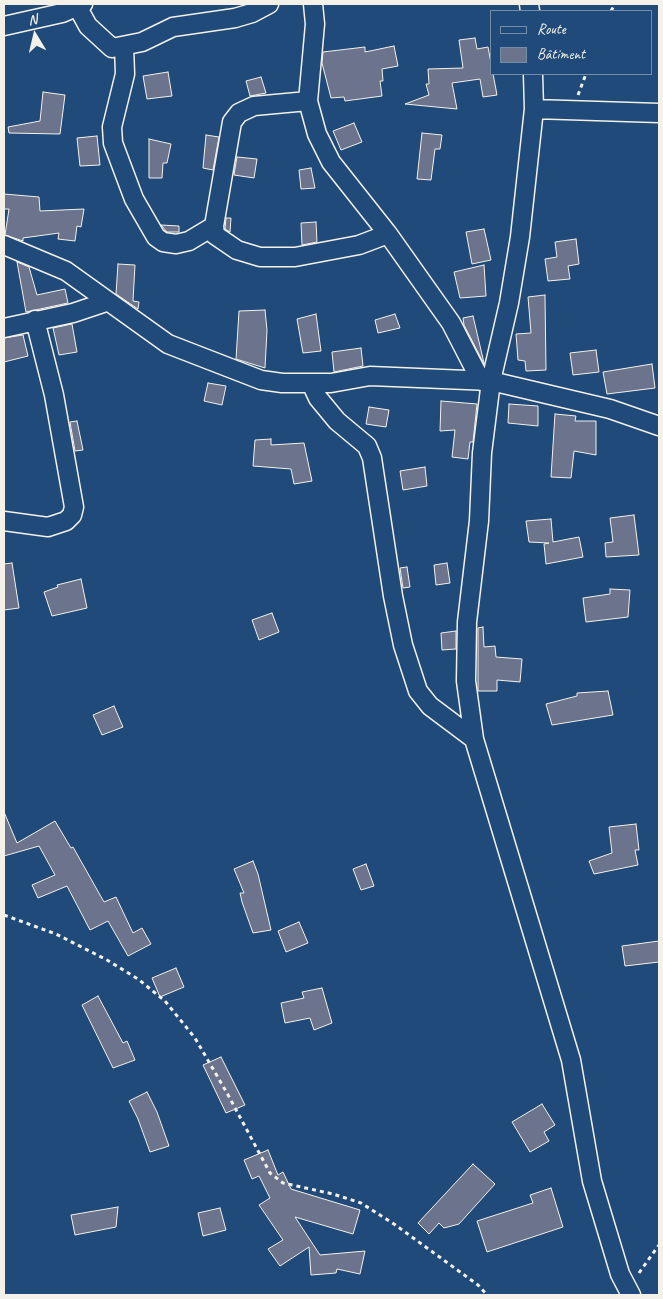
<!DOCTYPE html>
<html>
<head>
<meta charset="utf-8">
<style>
  body { margin:0 }
  #map { position:relative; width:663px; height:1299px; overflow:hidden; background:#1f4a7a; font-family:Caveat,sans-serif }
  canvas { display:block }
  .frame { position:absolute; inset:0; border:5px solid #f4f1e8; pointer-events:none }
  .legend { position:absolute; left:490px; top:10px; width:162px; height:65px; box-sizing:border-box; background:#1f4a7a; border:1px solid #748da6; margin:0; padding:6px 9px; list-style:none; font-size:15px; color:#f4f1e8 }
  .legend li { display:flex; align-items:center; gap:10px; height:25px }
  .legend b { width:25px; border:1px solid #748da6 }
  .north { position:absolute; left:10px; top:10px; width:50px; height:50px; -webkit-text-stroke:4px #1f4a7a; paint-order:stroke; rotate:351deg; font-size:14px; font-weight:700; line-height:20px; text-align:center; color:#f4f1e8 }
  .north::after { content:''; display:block; margin:auto; width:18px; height:22px; background:#f4f1e8; clip-path:polygon(50% 0,100% 100%,50% 72%,0 100%) }
</style>
</head>
<body>
<div id="map">
<canvas width="663" height="1299"></canvas>
<div class="frame"></div>
<ul class="legend">
<li><b style="height:6px;background:#1f4a7a"></b>Route</li>
<li><b style="height:14px;background:#6c738d"></b>Bâtiment</li>
</ul>
<div class="north">N</div>
</div>
<script>
const c = document.querySelector('canvas').getContext('2d');
c.lineJoin = 'round';
function fill(path, color) { c.fillStyle = color; c.fill(path, 'evenodd'); }
const toPath = rows => new Path2D(rows.map(r => 'M' + r).join(''));
function strokePath(path, color, width, dash) { c.strokeStyle = color; c.lineWidth = width; c.lineCap = dash ? 'butt' : 'round'; c.setLineDash(dash || []); c.stroke(path); }
const building = toPath([
  [475,38,477,49,488,47,497,95,483,97,480,79,452,83,457,109,405,104,429,95,426,84,429,84,428,69,463,68,459,40,475,38],
  [394,46,398,66,382,69,383,81,380,81,382,96,345,101,344,97,331,98,322,63,323,52,365,47,365,52,394,46],
  [168,72,172,96,147,99,143,76,168,72],
  [261,77,266,93,250,96,246,81,261,77],
  [43,92,65,95,60,134,9,133,8,127,40,121,43,92],
  [354,123,362,142,341,150,333,131,354,123],
  [422,133,442,135,440,149,435,149,431,180,417,179,422,133],
  [206,135,219,137,213,170,203,168,206,135],
  [97,136,100,165,80,166,77,138,97,136],
  [149,139,171,144,167,163,163,163,162,178,149,178,149,139],
  [237,157,257,159,254,178,234,175,237,157],
  [311,168,315,188,301,189,299,170,311,168],
  [4,194,39,197,40,211,84,209,81,227,77,226,75,241,58,239,59,233,23,238,23,241,5,235,9,209,4,209,4,194],
  [226,218,231,218,230,232,225,229,226,218],
  [316,222,317,242,302,245,301,223,316,222],
  [161,225,179,226,179,232,167,232,161,225],
  [484,229,491,260,472,264,466,232,484,229],
  [576,239,579,264,568,266,570,279,548,281,545,259,557,257,555,242,576,239],
  [17,262,29,267,37,295,65,289,68,303,26,312,17,262],
  [118,264,135,265,133,301,139,302,138,309,116,294,118,264],
  [484,265,486,296,460,298,454,272,484,265],
  [545,295,546,370,526,371,525,361,518,360,516,334,531,333,528,297,545,295],
  [265,310,267,330,265,368,236,359,239,311,265,310],
  [316,314,321,351,303,353,297,319,316,314],
  [395,314,400,328,378,333,375,320,395,314],
  [473,316,484,363,484,364,464,325,463,318,473,316],
  [72,324,77,352,59,355,53,328,72,324],
  [23,335,28,356,4,362,4,338,23,335],
  [361,348,363,366,334,372,332,352,361,348],
  [596,350,599,372,573,375,570,353,596,350],
  [652,364,655,388,607,394,603,372,652,364],
  [208,383,226,386,222,405,204,401,208,383],
  [441,401,477,404,473,442,470,442,468,459,452,457,455,430,440,431,441,401],
  [509,404,538,406,538,426,508,423,509,404],
  [369,407,389,410,386,427,366,424,369,407],
  [555,414,576,416,575,421,596,421,596,455,574,451,571,478,551,477,555,414],
  [77,421,83,450,75,451,70,422,77,421],
  [271,439,271,445,304,443,312,481,294,484,291,469,253,466,255,440,271,439],
  [425,467,427,486,403,490,400,471,425,467],
  [634,515,639,555,606,557,605,543,613,542,610,518,634,515],
  [551,519,553,542,579,537,583,557,546,564,544,544,549,543,529,542,526,521,551,519],
  [12,563,19,608,4,610,4,564,12,563],
  [447,563,450,583,436,585,434,565,447,563],
  [407,567,410,587,403,588,400,568,407,567],
  [81,579,87,608,52,616,44,592,58,587,57,585,81,579],
  [610,589,630,590,628,617,586,622,583,598,610,594,610,589],
  [272,613,279,632,259,640,252,620,272,613],
  [483,627,484,647,495,646,496,657,522,659,520,682,497,680,497,691,478,691,478,628,483,627],
  [456,631,456,649,442,650,441,633,456,631],
  [608,691,613,715,552,725,546,704,577,696,577,693,608,691],
  [114,706,123,727,102,735,93,715,114,706],
  [4,812,17,843,55,821,71,848,73,847,104,902,116,897,133,933,142,928,151,944,128,956,108,921,90,930,67,886,38,898,32,885,55,875,39,846,4,856,4,812],
  [636,824,639,850,635,850,638,865,594,874,589,861,612,853,609,827,636,824],
  [253,861,258,874,271,930,253,933,242,902,240,893,244,893,234,869,253,861],
  [366,864,374,886,361,890,353,869,366,864],
  [299,922,308,943,286,952,278,931,299,922],
  [659,941,659,962,625,966,622,946,659,941],
  [176,968,184,987,160,997,152,978,176,968],
  [322,988,332,1023,314,1030,310,1018,285,1023,281,1003,304,998,302,992,322,988],
  [98,996,123,1043,127,1041,135,1060,113,1068,82,1005,98,996],
  [221,1057,245,1105,226,1113,203,1065,221,1057],
  [147,1092,157,1112,169,1146,150,1152,138,1119,129,1101,147,1092],
  [542,1104,555,1125,544,1132,549,1141,530,1152,512,1122,542,1104],
  [268,1150,278,1175,283,1172,291,1189,360,1210,353,1234,295,1217,320,1255,365,1251,360,1274,337,1269,336,1273,311,1275,309,1247,280,1266,268,1249,283,1240,259,1205,270,1198,259,1176,252,1179,244,1160,268,1150],
  [473,1164,495,1184,459,1224,444,1228,439,1223,429,1234,418,1223,473,1164],
  [551,1188,563,1227,487,1252,477,1221,533,1203,530,1195,551,1188],
  [118,1207,116,1227,75,1235,71,1215,118,1207],
  [220,1208,226,1230,203,1236,198,1213,220,1208]
]);
const path = toPath([
  [611,11,615,4],
  [578,95,586,74],
  [4,915,56,934,107,960,138,979,165,1001,195,1038,227,1093,270,1173,283,1183,333,1194,361,1203,394,1224,478,1285,487,1295],
  [639,1273,659,1245]
]);
const minor = toPath([
  [313,4,315,24,308,101,317,134,331,162,388,234,451,323,481,381],
  [529,4,530,11],
  [77,6,88,26,112,48,142,42,173,27,235,18,252,13,269,4],
  [4,26,62,13,83,4],
  [124,46,125,74,112,127,113,143,134,199,156,237,163,242,176,244,189,241,214,226],
  [533,74,534,109,520,237,509,303,491,381,482,453,479,521,467,622,466,681,474,739,571,1060,592,1181,620,1274,631,1295],
  [308,101,254,106,239,113,232,122,214,226,215,235,237,250,260,257,295,257,359,245,388,234],
  [534,109,659,113],
  [4,245,66,271,168,344,261,380,282,383,331,383,370,376,491,381,610,409,659,426],
  [4,328,73,313,106,302],
  [311,383,318,398,337,421,367,446,372,458,393,596,403,645,418,691,430,706,474,739],
  [4,521,48,527,66,521,72,515,74,507,54,395,35,320]
]);
fill(building, '#6c738d');
strokePath(building, '#f4f1e8', 1);
strokePath(minor, '#f4f1e8', 21);
strokePath(path, '#f4f1e8', 3, [4, 4]);
strokePath(minor, '#1f4a7a', 18);
</script>
</body>
</html>
